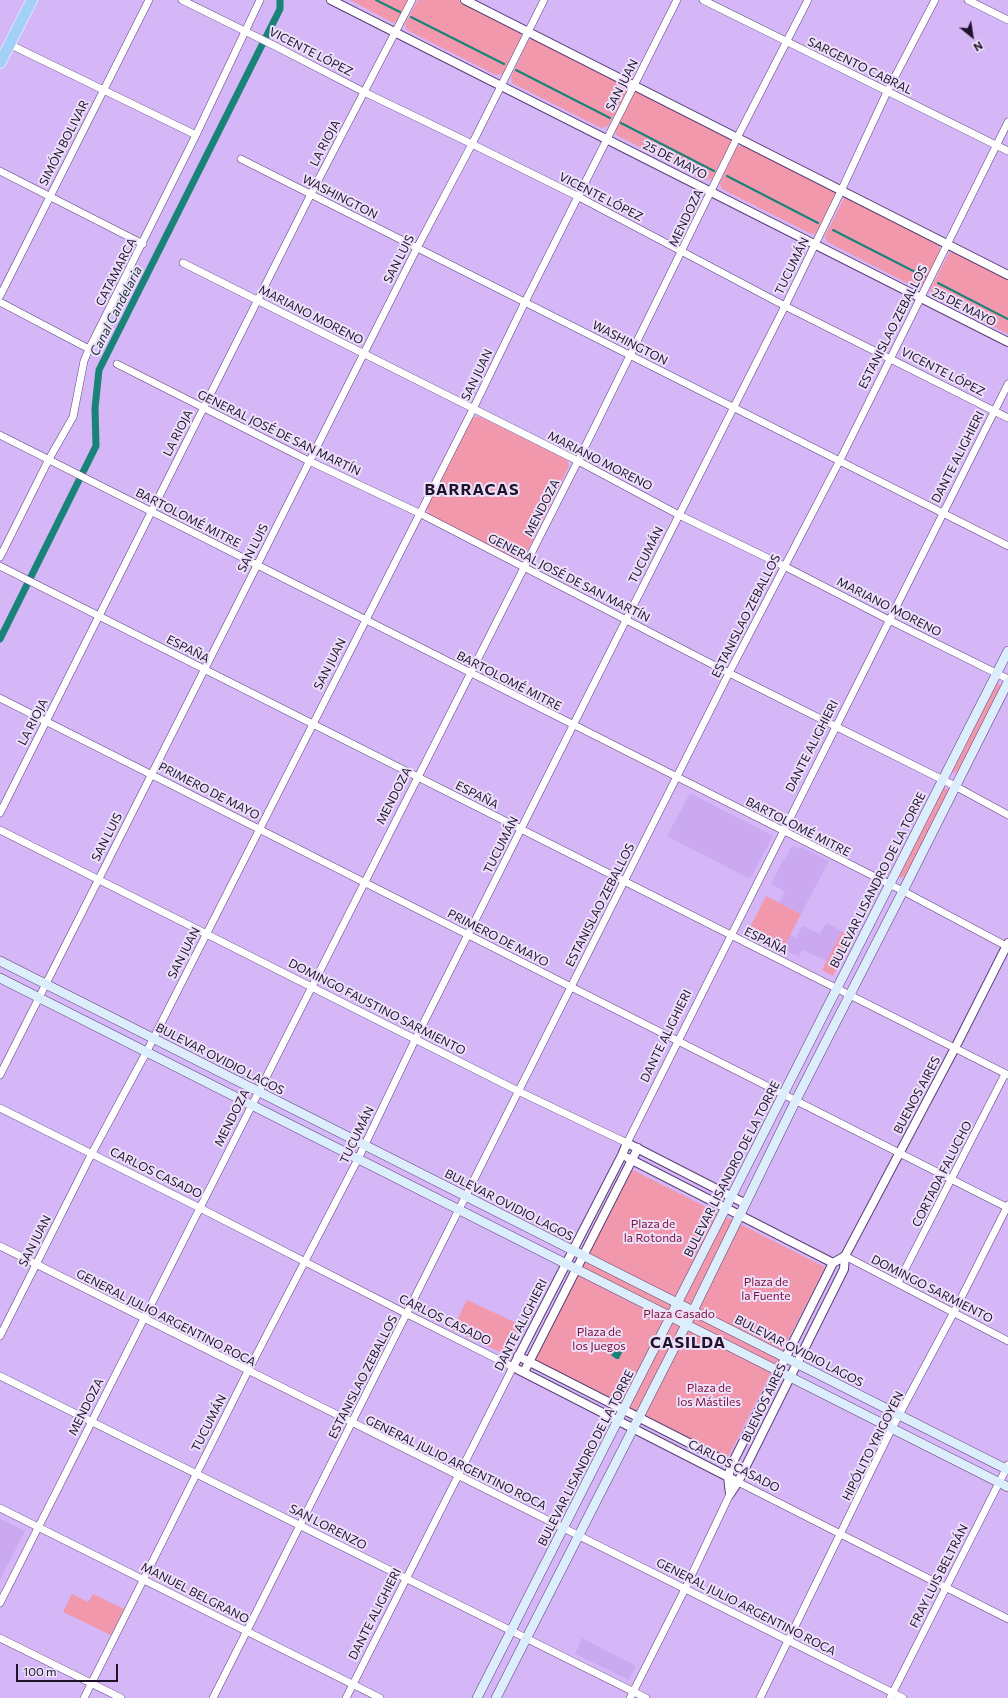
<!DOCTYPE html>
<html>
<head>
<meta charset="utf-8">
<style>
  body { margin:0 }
  #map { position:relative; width:1008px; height:1698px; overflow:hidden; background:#d5b6f7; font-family:Commissioner,sans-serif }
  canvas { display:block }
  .north { position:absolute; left:952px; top:16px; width:40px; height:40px; -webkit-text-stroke:3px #ece0fb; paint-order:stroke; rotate:150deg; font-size:11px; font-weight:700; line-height:16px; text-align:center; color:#1f132b }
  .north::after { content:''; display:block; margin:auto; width:14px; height:18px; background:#1f132b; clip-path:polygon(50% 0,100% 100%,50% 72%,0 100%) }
  .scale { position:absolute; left:16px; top:1664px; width:102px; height:18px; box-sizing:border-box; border:2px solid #1f132b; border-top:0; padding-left:5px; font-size:12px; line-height:14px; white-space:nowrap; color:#1f132b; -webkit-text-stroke:3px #ece0fb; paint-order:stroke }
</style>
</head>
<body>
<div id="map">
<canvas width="1008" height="1698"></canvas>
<div class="north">N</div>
<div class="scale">100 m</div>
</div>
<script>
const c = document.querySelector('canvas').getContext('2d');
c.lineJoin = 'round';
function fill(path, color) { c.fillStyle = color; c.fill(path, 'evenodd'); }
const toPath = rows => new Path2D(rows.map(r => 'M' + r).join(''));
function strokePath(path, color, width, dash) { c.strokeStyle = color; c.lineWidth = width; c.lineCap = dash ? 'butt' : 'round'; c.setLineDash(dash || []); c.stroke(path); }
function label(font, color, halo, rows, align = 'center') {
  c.font = font + ' Commissioner,sans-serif'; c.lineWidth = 4; c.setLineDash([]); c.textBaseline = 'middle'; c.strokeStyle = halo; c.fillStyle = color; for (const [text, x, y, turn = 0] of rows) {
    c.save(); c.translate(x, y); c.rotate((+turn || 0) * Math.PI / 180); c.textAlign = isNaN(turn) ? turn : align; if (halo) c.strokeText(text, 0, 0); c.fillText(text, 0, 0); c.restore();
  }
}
const built = toPath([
  [690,793,773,836,750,879,667,836],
  [792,846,800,849,802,847,829,861,801,914,779,903,785,892,771,884,783,860,784,860],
  [826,923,842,931,827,961,802,950,799,957,783,949,790,935,796,938,802,926,820,934],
  [0,1519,25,1531,0,1580],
  [582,1638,636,1666,629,1680,575,1654]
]);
const green = toPath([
  [350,0,408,0,397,21,393,23],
  [418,0,458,0,520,32,522,38,503,74,496,75,407,30,405,24],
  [534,38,626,85,628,91,608,126,601,128,512,83,511,77,528,41],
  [638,91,730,137,731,143,712,179,705,180,616,135,615,129,631,93],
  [743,145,835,191,837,197,817,233,811,234,722,189,720,183,737,147],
  [849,197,937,243,940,249,932,269,922,285,915,287,827,242,825,236,844,198],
  [955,252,1008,279,1008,334,934,297,932,294,930,290,949,253],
  [478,416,567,460,569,466,525,556,515,559,430,515,426,507,472,419],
  [997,683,1001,685,1002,688,958,771,954,773,951,771,993,685],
  [944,787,947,789,949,792,905,876,901,878,898,876],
  [766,896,801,914,783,949,747,933],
  [842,931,853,936,833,976,822,970],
  [631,1169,825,1267,727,1459,533,1360],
  [467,1300,523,1326,509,1356,452,1330],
  [72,1594,88,1602,93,1594,124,1609,111,1635,63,1612]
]);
const water = toPath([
  [620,1342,624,1344,625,1346,619,1359,616,1359,611,1355,617,1343]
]);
const stream = toPath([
  [376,0,400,12],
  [411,17,504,64],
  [516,70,610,118],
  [621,123,714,171],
  [727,176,818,223],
  [833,230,925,277],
  [938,283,1008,319]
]);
const canal = toPath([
  [0,639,96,446,95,408,99,370,280,9,280,0]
]);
const minor = toPath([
  [182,0,275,46,364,92,472,144,577,196,785,306,1008,418],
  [703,0,1008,151],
  [968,0,1008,20],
  [9,44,196,135],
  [241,159,1008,546],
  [0,171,143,244],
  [183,263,578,461,679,515,784,566,889,620,1008,679],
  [0,296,149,0],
  [0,302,89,349],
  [117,364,309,461,419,513,729,673,955,786,1008,815],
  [0,435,903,891,1008,947],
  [0,557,49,459,73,417,84,361,89,349,196,135,260,0],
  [0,566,1008,1075],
  [0,698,1008,1208],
  [0,813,311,194,412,0],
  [0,830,518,1091,627,1143,1008,384],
  [0,1075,417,248,472,144,544,0],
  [0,1108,200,1208,407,1314,513,1367,346,1698],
  [0,1246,903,1698],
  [845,1256,1008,1341],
  [898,1283,1005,1074],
  [0,1336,91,1155,147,1051,473,409,525,302,677,0],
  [0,1376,646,1698],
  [738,1482,1008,1619],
  [0,1508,380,1698],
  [0,1603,578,461,737,138,808,0],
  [0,1638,121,1698],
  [84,1698,248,1371,358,1159,415,1040,626,620,785,306,841,191,887,92,935,0],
  [213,1698,729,673,840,460,1008,122],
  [630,1698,685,1589,730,1494],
  [760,1698,892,1428,954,1312,1008,1205],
  [890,1698,1008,1465]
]);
const tertiary = toPath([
  [331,0,1008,342],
  [465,0,1008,275],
  [628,1158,833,1263],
  [518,1356,744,1471],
  [524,1372,638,1148],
  [738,1482,513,1367,622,1155,627,1143,744,1203],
  [730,1494,738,1482,844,1269,845,1256,955,1048,1008,943],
  [730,1494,728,1477,732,1464,833,1263,845,1256]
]);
const secondary = toPath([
  [0,961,1008,1470],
  [0,978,1008,1487],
  [477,1698,1008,651],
  [496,1698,693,1311,796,1100,903,891,1008,682]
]);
const trunk = toPath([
  [0,63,32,0]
]);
const streetNames = [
  ["VICENTE LÓPEZ",311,52,27],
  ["SARGENTO CABRAL",860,66,26],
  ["SAN JUAN",622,85,-63],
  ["SIMÓN BOLIVAR",64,143,-63],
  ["LA RIOJA",325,143,-62],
  ["25 DE MAYO",675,160,27],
  ["WASHINGTON",340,197,27],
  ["VICENTE LÓPEZ",601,197,27],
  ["MENDOZA",686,218,-64],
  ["SAN LUIS",399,259,-63],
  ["TUCUMÁN",792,266,-64],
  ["CATAMARCA",116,272,-63],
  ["25 DE MAYO",964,307,27],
  ["MARIANO MORENO",311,315,27],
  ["ESTANISLAO ZEBALLOS",893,327,-63],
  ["WASHINGTON",630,343,27],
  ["VICENTE LÓPEZ",943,372,27],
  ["SAN JUAN",477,375,-64],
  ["LA RIOJA",178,433,-63],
  ["GENERAL JOSÉ DE SAN MARTÍN",279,433,26],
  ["DANTE ALIGHIERI",958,457,-63],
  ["MARIANO MORENO",600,461,27],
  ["MENDOZA",542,508,-63],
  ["BARTOLOMÉ MITRE",188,518,27],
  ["SAN LUIS",253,548,-63],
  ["TUCUMÁN",646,555,-63],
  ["GENERAL JOSÉ DE SAN MARTÍN",569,578,27],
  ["MARIANO MORENO",889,607,27],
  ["ESTANISLAO ZEBALLOS",746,616,-63],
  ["ESPAÑA",188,649,27],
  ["SAN JUAN",330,664,-63],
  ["BARTOLOMÉ MITRE",509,681,27],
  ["LA RIOJA",33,722,-63],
  ["DANTE ALIGHIERI",812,746,-63],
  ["PRIMERO DE MAYO",209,791,27],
  ["ESPAÑA",477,795,27],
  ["MENDOZA",394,796,-63],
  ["BARTOLOMÉ MITRE",798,827,27],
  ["SAN LUIS",107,837,-63],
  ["TUCUMÁN",501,845,-63],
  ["BULEVAR LISANDRO DE LA TORRE",878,880,-63],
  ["ESTANISLAO ZEBALLOS",600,905,-63],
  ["PRIMERO DE MAYO",498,938,27],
  ["ESPAÑA",766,941,26],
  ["SAN JUAN",184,953,-63],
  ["DOMINGO FAUSTINO SARMIENTO",377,1007,27],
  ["DANTE ALIGHIERI",666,1036,-64],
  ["BULEVAR OVIDIO LAGOS",220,1059,27],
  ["BUENOS AIRES",917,1095,-62],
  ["MENDOZA",232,1118,-63],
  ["TUCUMÁN",357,1135,-64],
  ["BULEVAR LISANDRO DE LA TORRE",732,1169,-63],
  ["CARLOS CASADO",156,1173,26],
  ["CORTADA FALUCHO",942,1174,-63],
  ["BULEVAR OVIDIO LAGOS",509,1205,27],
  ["SAN JUAN",35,1241,-63],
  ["DOMINGO SARMIENTO",932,1289,27],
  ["GENERAL JULIO ARGENTINO ROCA",166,1318,27],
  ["CARLOS CASADO",445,1320,26],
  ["DANTE ALIGHIERI",521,1325,-63],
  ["BULEVAR OVIDIO LAGOS",799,1351,27],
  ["ESTANISLAO ZEBALLOS",363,1377,-63],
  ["BUENOS AIRES",764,1403,-64],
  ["MENDOZA",86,1407,-63],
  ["TUCUMÁN",209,1423,-63],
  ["HIPÓLITO YRIGOYEN",873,1446,-63],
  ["BULEVAR LISANDRO DE LA TORRE",586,1458,-63],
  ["GENERAL JULIO ARGENTINO ROCA",456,1463,26],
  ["CARLOS CASADO",734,1466,27],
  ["SAN LORENZO",328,1527,27],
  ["FRAY LUIS BELTRÁN",939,1576,-63],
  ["MANUEL BELGRANO",195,1593,27],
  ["GENERAL JULIO ARGENTINO ROCA",746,1607,27],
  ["DANTE ALIGHIERI",375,1614,-63]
];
const parkNames = [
  ["Plaza de",653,1224],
  ["la Rotonda",653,1238],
  ["Plaza de",766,1282],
  ["la Fuente",766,1296],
  ["Plaza Casado",679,1314],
  ["Plaza de",599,1332],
  ["los Juegos",599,1346],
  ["Plaza de",709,1388],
  ["los Mástiles",709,1402]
];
const waterNames = [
  ["Canal Candelaria",116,311,-63]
];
const districtNames = [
  ["BARRACAS",472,490],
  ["CASILDA",688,1343]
];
fill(built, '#cba9f0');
fill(green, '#f298ac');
fill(water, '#198279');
strokePath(stream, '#198279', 2);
strokePath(canal, '#198279', 7);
strokePath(minor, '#5b3f77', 8);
strokePath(tertiary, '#5b3f77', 10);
strokePath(secondary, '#5b3f77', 10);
strokePath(trunk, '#fff', 12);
strokePath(minor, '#fff', 7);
strokePath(tertiary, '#fff', 8);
strokePath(secondary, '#dcedfc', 9);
strokePath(trunk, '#a3d0f7', 11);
label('12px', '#1f132b', '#ece0fb', streetNames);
label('12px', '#7e1039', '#ece0fb', parkNames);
label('italic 13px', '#183532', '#ece0fb', waterNames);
c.letterSpacing = '1px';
label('bold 16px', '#1f132b', '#ece0fb', districtNames);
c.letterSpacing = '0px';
</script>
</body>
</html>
